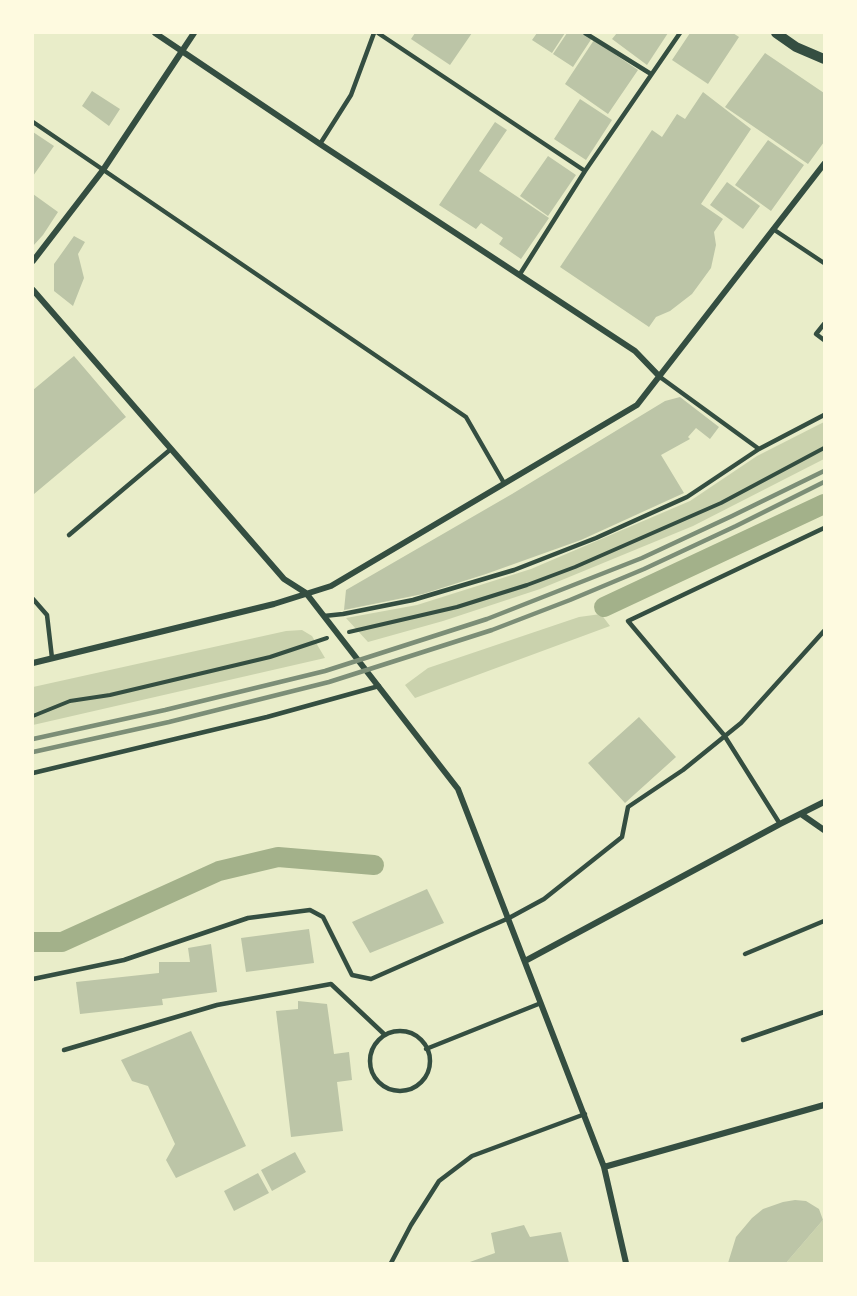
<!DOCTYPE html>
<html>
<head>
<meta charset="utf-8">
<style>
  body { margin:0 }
  #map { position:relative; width:857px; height:1296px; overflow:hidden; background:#e9edc9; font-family:"Open Sans",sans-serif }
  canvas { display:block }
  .frame { position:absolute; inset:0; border:34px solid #fefae0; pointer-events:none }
</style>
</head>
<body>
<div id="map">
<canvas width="857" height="1296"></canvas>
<div class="frame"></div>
</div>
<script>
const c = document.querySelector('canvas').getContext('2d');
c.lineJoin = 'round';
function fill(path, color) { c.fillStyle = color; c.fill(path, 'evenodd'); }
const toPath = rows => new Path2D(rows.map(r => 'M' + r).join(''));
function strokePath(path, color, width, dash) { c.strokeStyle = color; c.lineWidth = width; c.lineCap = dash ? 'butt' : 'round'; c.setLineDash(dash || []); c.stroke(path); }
const green = toPath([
  [824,422,824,459,693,526,540,589,443,621,368,642,346,618,417,605,531,569,690,501,757,456],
  [601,614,610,626,415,698,405,685,428,668,579,617],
  [302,630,312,636,325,658,33,725,33,687,286,631],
  [824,1219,824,1263,786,1263,823,1220]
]);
const canal = toPath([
  [604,607,824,504],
  [33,942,62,942,219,871,278,857,374,865]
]);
const building = toPath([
  [415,33,472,33,450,65,411,39],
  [537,33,565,33,552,53,532,40],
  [567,33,584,33,592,38,573,67,553,54],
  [617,33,668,33,647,65,612,39],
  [690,33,733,33,739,37,708,84,672,60],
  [594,40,638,70,608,114,565,84],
  [765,53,824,93,824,142,808,164,725,107],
  [92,91,120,109,109,126,82,106],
  [703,92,751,129,701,204,723,219,714,232,716,245,711,268,692,294,670,311,656,317,649,327,560,267,652,130,662,137,677,114,685,119],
  [580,99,612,120,586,160,554,139],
  [495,122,507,130,479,171,549,218,521,259,499,244,503,238,481,223,476,229,439,205],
  [33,132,54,146,33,176],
  [768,140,804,165,771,211,735,185],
  [548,156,576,175,548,216,520,196],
  [727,182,760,206,743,229,710,205],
  [33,194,58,212,43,235,33,246],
  [74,236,85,242,78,254,84,278,73,306,54,291,54,264],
  [74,356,126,417,34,494,33,390],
  [680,397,719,427,710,439,696,428,688,437,690,439,661,455,684,493,581,540,486,574,423,594,344,610,346,590,512,494,665,401],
  [639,717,676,757,625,803,588,763],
  [427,889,444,923,370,953,352,922],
  [309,929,314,963,246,972,241,938],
  [211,944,217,992,162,999,163,1005,80,1014,76,982,159,973,159,962,190,962,188,948],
  [298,1001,327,1004,334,1054,349,1052,352,1080,337,1082,343,1131,291,1137,276,1011,298,1009],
  [191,1031,246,1146,176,1178,166,1160,175,1144,148,1086,132,1081,121,1060],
  [295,1152,306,1172,272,1191,261,1170],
  [258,1173,269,1193,234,1211,224,1191],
  [795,1200,806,1201,819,1209,823,1220,786,1263,728,1263,736,1237,752,1218,763,1209,783,1202],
  [524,1225,530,1237,561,1232,569,1263,467,1263,495,1253,491,1233]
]);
const path = toPath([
  [349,632,457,607,527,585,575,567,721,503,824,448],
  [33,716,70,701,110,695,270,657,327,638]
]);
const service = toPath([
  [378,33,585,171],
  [585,33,651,74],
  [33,122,466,417,504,483],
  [320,144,351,95,374,33],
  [773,229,824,263],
  [520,274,585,171,680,33],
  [824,324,816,334,824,340],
  [660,377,759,449,824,415],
  [69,535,171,449],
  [33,599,47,615,52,658],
  [324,616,343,614,413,600,514,570,596,538,687,497,759,449],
  [33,773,267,717,379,686],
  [780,824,724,735,628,621,824,528],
  [745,954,824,921],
  [33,979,124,960,248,918,310,910,323,917,352,975,371,979,509,918,544,899,622,837,628,807,683,770,741,723,824,631],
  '370 1061a30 30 0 1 1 60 0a30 30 0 1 1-60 0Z',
  [743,1040,824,1012],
  [426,1049,541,1003],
  [64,1050,217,1005,331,984,384,1034],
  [391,1263,411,1225,439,1181,472,1156,585,1114]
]);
const minor = toPath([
  [155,33,320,144,635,351,660,377],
  [33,261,103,170,194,33],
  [33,290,284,579,306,593,458,789,604,1167,626,1263],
  [33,663,274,604,331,586,637,405,824,164],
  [801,814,824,830],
  [525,961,780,824,824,802],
  [604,1167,824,1105]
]);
const tertiary = toPath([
  [776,33,796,47,824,59]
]);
const rail = toPath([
  [33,739,165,710,325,671,487,619,642,558,732,516,824,471],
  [33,752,169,722,329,682,492,630,570,600,644,569,736,526,824,482]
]);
fill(green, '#cad2ad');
strokePath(canal, '#a3b18a', 20);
fill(building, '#bcc5a7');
strokePath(path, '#344e41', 4);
strokePath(service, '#344e41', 4.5);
strokePath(minor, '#344e41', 6);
strokePath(tertiary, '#344e41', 10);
strokePath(rail, '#7c8e77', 4.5);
</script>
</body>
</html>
